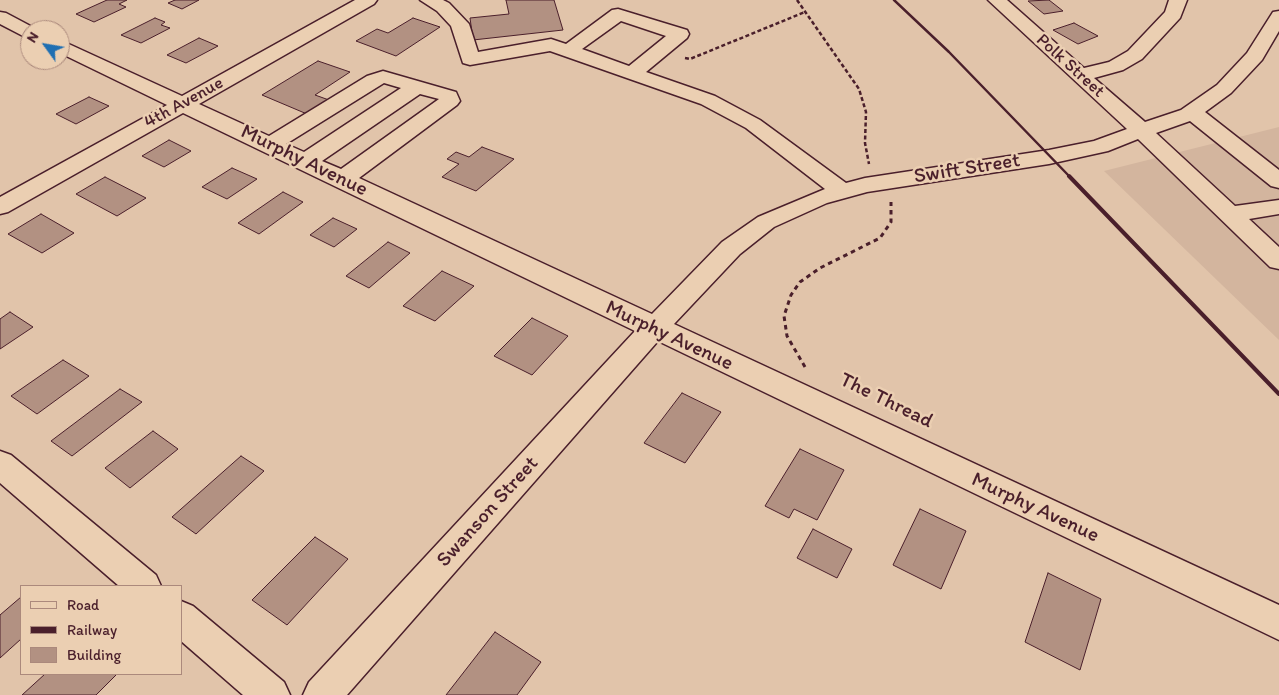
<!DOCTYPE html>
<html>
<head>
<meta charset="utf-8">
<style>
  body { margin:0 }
  #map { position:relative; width:1279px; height:695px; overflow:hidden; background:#e1c4aa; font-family:Itim,sans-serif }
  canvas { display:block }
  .legend { position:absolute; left:20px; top:585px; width:162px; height:90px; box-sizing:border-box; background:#ebcfb2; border:1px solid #ab897c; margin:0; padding:6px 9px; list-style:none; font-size:15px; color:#4a1f2b }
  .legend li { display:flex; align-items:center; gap:10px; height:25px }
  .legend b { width:25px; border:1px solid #ab897c }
  .north { position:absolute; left:20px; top:20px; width:50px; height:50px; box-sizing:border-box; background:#ebcfb2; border:1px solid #ab897c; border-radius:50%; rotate:302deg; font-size:14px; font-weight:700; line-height:20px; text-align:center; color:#4a1f2b }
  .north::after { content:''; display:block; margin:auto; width:18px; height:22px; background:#1f6fb2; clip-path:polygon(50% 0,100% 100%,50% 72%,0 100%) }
</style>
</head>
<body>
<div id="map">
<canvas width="1279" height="695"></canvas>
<ul class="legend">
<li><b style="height:6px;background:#ebcfb2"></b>Road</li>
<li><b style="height:6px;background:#4a1f2b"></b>Railway</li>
<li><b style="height:14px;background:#b29182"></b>Building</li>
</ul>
<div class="north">N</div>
</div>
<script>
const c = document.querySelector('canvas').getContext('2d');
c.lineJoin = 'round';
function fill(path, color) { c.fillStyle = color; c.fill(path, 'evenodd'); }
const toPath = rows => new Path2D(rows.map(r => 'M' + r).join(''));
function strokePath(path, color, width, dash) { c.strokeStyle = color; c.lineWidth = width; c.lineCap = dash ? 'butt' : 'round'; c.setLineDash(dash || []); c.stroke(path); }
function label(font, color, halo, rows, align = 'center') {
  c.font = font + ' Itim,sans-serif'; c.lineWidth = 5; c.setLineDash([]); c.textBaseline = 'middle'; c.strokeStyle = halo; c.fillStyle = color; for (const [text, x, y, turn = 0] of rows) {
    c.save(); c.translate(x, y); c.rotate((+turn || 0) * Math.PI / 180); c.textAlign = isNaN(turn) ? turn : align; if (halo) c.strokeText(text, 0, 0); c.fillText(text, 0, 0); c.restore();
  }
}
const built = toPath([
  [1279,127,1279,340,1104,171]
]);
const building = toPath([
  [107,0,127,0,119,4,126,7,94,22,76,14,107,0],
  [175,0,199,0,182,9,168,3,175,0],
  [506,0,554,0,563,30,473,40,470,18,509,14,506,0],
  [1049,0,1063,11,1044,14,1028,1,1049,0],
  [155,18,165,22,161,25,170,28,141,43,121,35,155,18],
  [413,18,440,27,396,56,356,41,377,29,388,33,413,18],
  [1074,23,1098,36,1078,44,1053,30,1074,23],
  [199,38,218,46,186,63,167,55,199,38],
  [318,61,350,72,315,95,329,100,307,114,262,95,318,61],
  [89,97,109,106,76,124,56,114,89,97],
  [169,140,191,151,164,167,142,156,169,140],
  [482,147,514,159,476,191,442,177,459,164,447,159,456,152,469,157,482,147],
  [232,168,257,179,227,199,202,187,232,168],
  [105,177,146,198,117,216,76,194,105,177],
  [283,192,303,202,259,234,238,223,283,192],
  [41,214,74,233,42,253,8,234,41,214],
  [333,218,357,229,334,247,310,235,333,218],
  [388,242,410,253,369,288,346,276,388,242],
  [442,271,474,286,435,321,403,306,442,271],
  [10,312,33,327,0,349,0,319,10,312],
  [532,318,568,336,532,375,494,356,532,318],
  [63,360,89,376,37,414,11,396,63,360],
  [120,389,142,402,72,456,51,441,120,389],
  [682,393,721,412,685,463,644,443,682,393],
  [153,431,178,449,130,488,105,468,153,431],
  [800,449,844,470,817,520,794,509,789,518,765,506,800,449],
  [241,456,264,471,196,534,172,517,241,456],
  [920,509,966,531,941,589,893,565,920,509],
  [813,529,852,549,837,578,797,558,813,529],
  [315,537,348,559,287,625,252,600,315,537],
  [1048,573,1101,599,1080,670,1025,642,1048,573],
  [21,597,21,639,0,658,0,615,21,597],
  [495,632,541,662,517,695,446,695,495,632],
  [45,674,115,674,116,675,96,695,22,695,45,674]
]);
const pathFar1 = toPath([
  [797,0,859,89,866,112,865,143,869,164],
  [685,58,690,59,805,12]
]);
const path = toPath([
  [805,367,787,336,784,316,791,295,800,282,820,268,880,238,891,222,891,202]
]);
const minor = toPath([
  [355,0,377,0,374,4,199,104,269,136,367,76,383,71,456,92,460,101,457,105,359,178,652,314,722,242,758,217,825,189,746,128,701,104,550,51,470,65,463,63,451,26,437,11,420,0,443,0,449,3,469,24,478,52,551,39,566,44,612,10,618,9,687,30,689,34,687,38,646,72,715,96,760,120,846,183,865,178,1049,150,1094,141,1127,129,988,0,1007,0,1084,68,1109,62,1128,51,1165,12,1169,0,1187,0,1180,18,1142,59,1123,70,1094,78,1145,122,1181,110,1217,85,1247,53,1273,12,1279,11,1279,31,1262,60,1231,93,1205,112,1279,170,1279,188,1271,186,1190,121,1156,133,1235,206,1279,200,1279,214,1249,219,1279,247,1279,269,1270,267,1138,139,1108,151,1049,164,867,192,827,203,774,227,740,254,674,324,1279,605,1279,640,658,341,347,695,303,695,309,682,635,331,183,113,8,212,0,214,0,197,167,105,60,53,60,40,182,96,355,0],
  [621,21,666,36,629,66,582,49,621,21],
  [384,83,401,88,304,152,286,144,384,83],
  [420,94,439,99,341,169,322,161,420,94],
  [0,12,6,13,38,30,30,30,30,38,23,36,0,24,0,12],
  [0,451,11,455,156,575,161,586,119,586,0,483,0,451],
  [181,601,193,606,284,682,290,695,243,695,181,641,181,601]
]);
const railFar1 = toPath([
  [894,0,949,52,1070,177]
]);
const rail = toPath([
  [1069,176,1279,394]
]);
const farStreetnames = [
  ["Polk Street",1070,66,42],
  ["4th Avenue",184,103,-29]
];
const streetNames = [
  ["Murphy Avenue",304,161,26],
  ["Swift Street",967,169,-9],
  ["Murphy Avenue",669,336,25],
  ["The Thread",886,401,26],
  ["Murphy Avenue",1035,508,25],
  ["Swanson Street",488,512,-48]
];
fill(built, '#d3b59e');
fill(building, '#b29182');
strokePath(building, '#4a1f2b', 1);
strokePath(minor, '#4a1f2b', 3);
strokePath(pathFar1, '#4a1f2b', 2.5, [4, 2.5]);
strokePath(path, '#4a1f2b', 3, [4.5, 4]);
fill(minor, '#ebcfb2');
strokePath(railFar1, '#4a1f2b', 2.5);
strokePath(rail, '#4a1f2b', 4);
label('18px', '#4a1f2b', '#ebcfb2', farStreetnames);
label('21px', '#4a1f2b', '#ebcfb2', streetNames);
</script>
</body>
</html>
